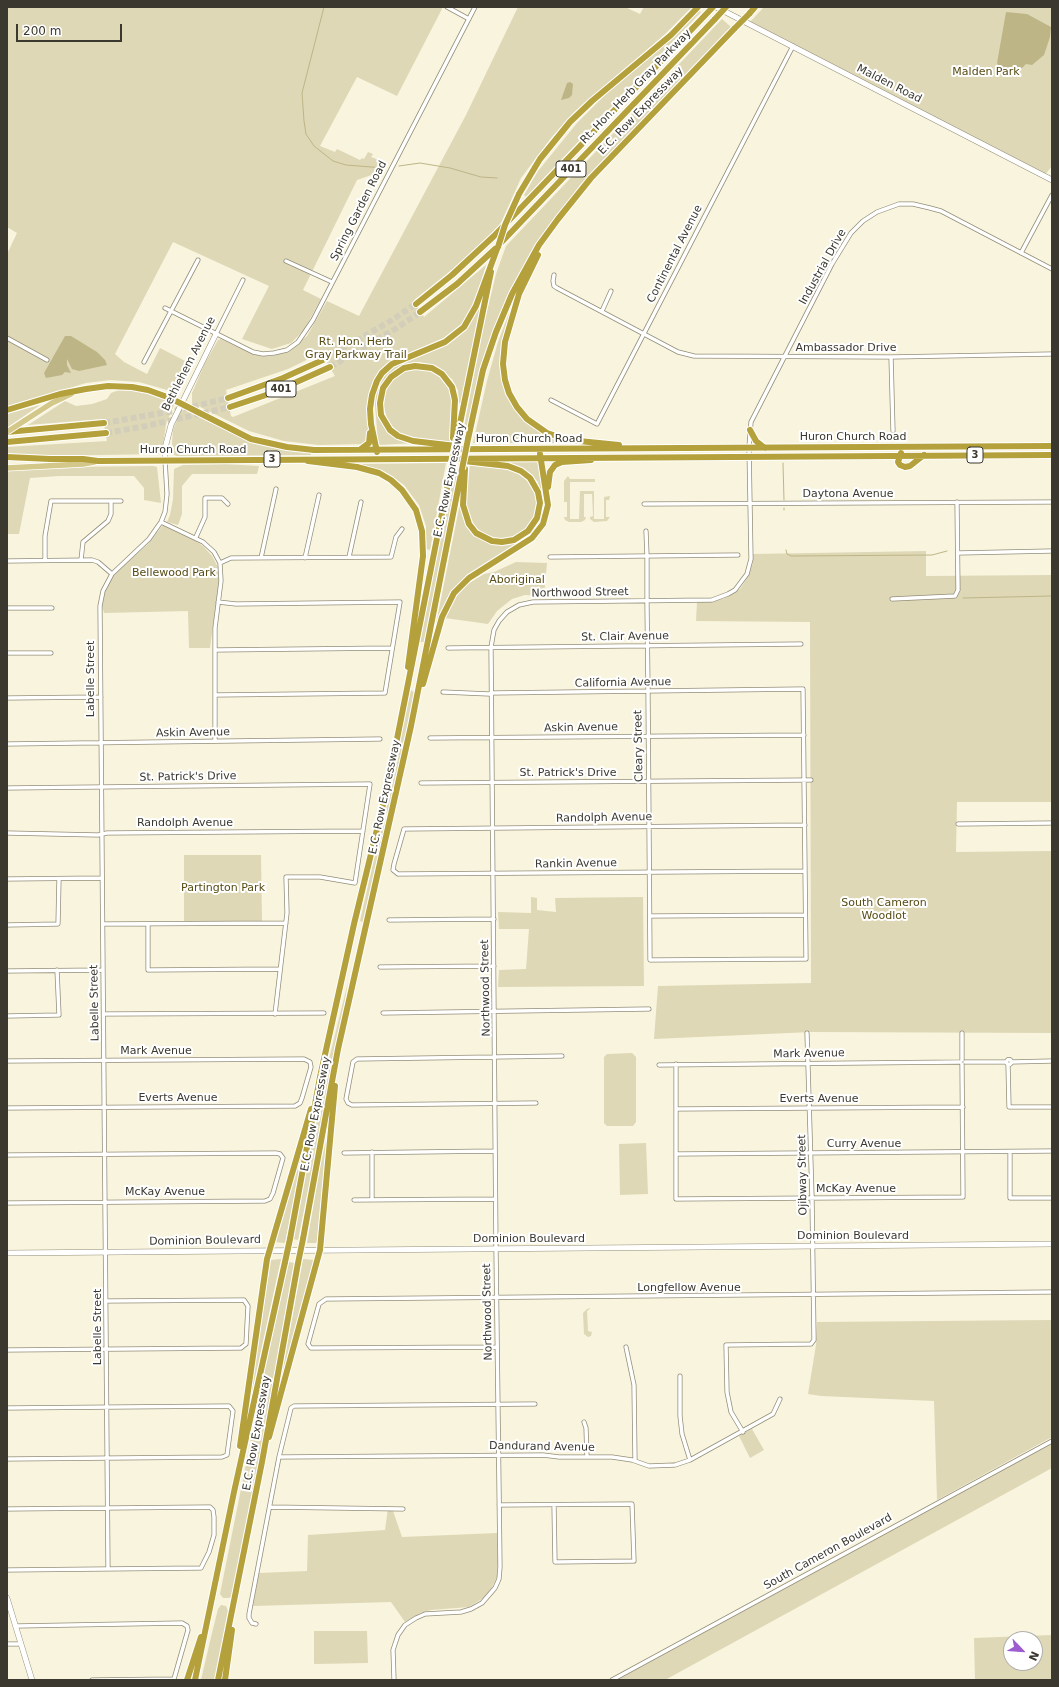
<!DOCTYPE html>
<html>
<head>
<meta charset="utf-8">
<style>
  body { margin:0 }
  #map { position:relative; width:1059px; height:1687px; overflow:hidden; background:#f9f4dd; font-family:"DejaVu Sans",sans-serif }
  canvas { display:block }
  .frame { position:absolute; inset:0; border:8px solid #3a382f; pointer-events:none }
  .north { position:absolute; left:1003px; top:1631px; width:40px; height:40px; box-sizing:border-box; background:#fff; border:1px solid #b0afac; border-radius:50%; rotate:115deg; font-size:11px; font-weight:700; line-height:16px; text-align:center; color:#3a382f }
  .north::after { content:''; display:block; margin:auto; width:14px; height:18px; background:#9d5bd0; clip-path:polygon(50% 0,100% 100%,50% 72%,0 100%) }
  .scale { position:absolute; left:16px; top:24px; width:106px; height:18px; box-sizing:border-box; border:2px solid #3a382f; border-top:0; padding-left:5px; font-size:12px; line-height:14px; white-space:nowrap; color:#3a382f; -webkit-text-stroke:3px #fff; paint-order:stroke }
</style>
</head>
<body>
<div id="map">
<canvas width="1059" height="1687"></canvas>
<div class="frame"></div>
<div class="north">N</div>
<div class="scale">200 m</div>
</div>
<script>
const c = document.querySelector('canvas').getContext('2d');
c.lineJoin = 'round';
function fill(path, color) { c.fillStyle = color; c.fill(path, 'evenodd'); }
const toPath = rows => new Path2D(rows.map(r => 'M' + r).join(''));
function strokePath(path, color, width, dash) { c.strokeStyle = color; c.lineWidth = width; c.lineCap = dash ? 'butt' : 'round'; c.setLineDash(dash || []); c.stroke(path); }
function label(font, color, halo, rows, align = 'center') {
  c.font = font + ' "DejaVu Sans",sans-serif'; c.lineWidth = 4; c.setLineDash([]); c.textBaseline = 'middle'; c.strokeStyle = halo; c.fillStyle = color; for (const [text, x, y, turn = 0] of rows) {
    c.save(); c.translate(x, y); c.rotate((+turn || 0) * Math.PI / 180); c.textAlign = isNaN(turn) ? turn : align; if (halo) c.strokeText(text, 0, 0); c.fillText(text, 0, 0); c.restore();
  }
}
const green = toPath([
  [7,7,443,7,397,96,357,77,320,146,335,152,337,149,360,160,362,158,364,159,368,152,373,154,371,157,384,162,383,171,357,180,303,290,321,299,304,330,291,343,272,349,242,339,269,286,173,242,115,354,124,362,147,374,160,348,193,365,179,389,174,392,139,382,110,380,86,383,7,407,7,254,17,233,7,227],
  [518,7,625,7,640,14,644,7,692,7,664,35,573,113,551,138,521,178,500,225,468,257,414,300,424,317,486,265,476,300,461,325,446,337,391,361,380,371,371,389,368,408,368,438,364,444,319,445,284,441,249,431,192,403,192,393,205,363,218,340,221,339,251,353,261,356,272,356,286,352,307,336,327,301,359,316,466,115],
  [321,353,335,376,233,417,231,416,226,390,288,369],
  [764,7,1052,7,1052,166,1044,176,749,23],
  [698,10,701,12,526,197,524,195,538,171,577,123,612,88,673,37],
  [722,19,731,27,580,185,537,244,513,285,499,317,479,375,466,435,462,437,483,328,496,274,506,246],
  [477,308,480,309,461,403,459,403,458,390,452,379,437,367,420,362,404,364,395,369,382,385,378,395,378,407,385,428,414,443,380,445,378,443,375,404,376,394,385,374,394,366,445,344],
  [509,313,512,313,506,331,505,385,528,423,577,443,473,443,487,381,498,342],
  [408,369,431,370,442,377,449,386,453,398,453,414,450,442,416,439,402,435,393,427,387,418,384,407,385,393,390,383,399,374],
  [119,390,132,390,154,395,174,403,174,405,166,424,162,454,39,456,7,454,7,447,107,441,103,419,28,425,65,401,76,406,92,404,107,399,111,393],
  [40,405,8,427,7,427,7,414],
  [181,410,184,410,246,440,278,449,311,453,311,455,177,456,174,455,173,453,172,443,173,430],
  [506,462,540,462,546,497,546,512,542,521,528,539,470,574,456,586,449,598,438,625,436,624,460,503,461,504,462,515,472,532,507,543,537,523,541,512,543,497,538,482,529,472],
  [446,463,430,550,426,549,426,526,419,505,404,485,385,472,353,464],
  [226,464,259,466,257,474,192,474,182,486,182,514,178,525,167,522,170,515,173,499,174,469,183,465],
  [470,465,503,468,519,472,530,481,535,491,538,501,537,513,526,530,518,535,509,538,497,538,485,534,475,527,467,508,467,489],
  [153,466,157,467,161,503,144,500,144,488,134,476,59,476,30,478,19,534,7,534,7,471,69,467],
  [453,471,458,471,426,642,420,642],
  [568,476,570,479,595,479,595,482,570,482,570,519,579,519,580,491,594,491,594,519,604,519,604,497,610,496,609,500,606,500,606,517,610,517,607,521,594,522,590,519,590,517,593,516,592,494,584,494,584,517,586,517,585,520,581,522,569,522,565,520,564,517,567,517,567,502,564,502,564,481],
  [163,525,190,537,203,546,212,556,219,569,219,582,210,648,189,648,188,611,104,613,102,605,103,597,108,584,114,574,148,544],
  [926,551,926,576,1052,575,1052,802,957,802,956,852,1052,851,1052,1033,811,1032,654,1039,658,986,811,983,810,622,696,621,697,602,723,599,740,589,746,580,753,563,752,554],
  [516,562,547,563,544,596,525,595,512,599,497,611,488,624,445,618,455,598,468,584,484,574,494,572],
  [411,690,415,693,390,814,387,814,385,811,410,693],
  [387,819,381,854,363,922,360,921,383,820],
  [184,855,261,855,262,921,184,921],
  [531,897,537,898,537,910,556,912,555,898,643,897,644,986,498,987,499,970,526,969,529,929,499,929,498,912,531,913],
  [348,982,339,1039,334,1065,328,1063],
  [632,1053,636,1057,636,1122,633,1126,607,1126,604,1123,604,1057,607,1054],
  [331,1069,332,1072,298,1240,293,1239,327,1070],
  [327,1136,317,1241,316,1243,307,1243,320,1166],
  [304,1139,306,1139,285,1243,275,1242],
  [646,1143,648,1194,620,1195,619,1144],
  [281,1259,252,1392,250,1393,271,1260],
  [303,1259,314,1260,282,1386,280,1384],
  [289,1262,294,1263,262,1445,232,1596,229,1598,223,1598,220,1594,265,1369],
  [591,1308,587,1311,588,1331,592,1332,591,1336,588,1337,584,1334,583,1313,587,1309],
  [1052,1320,1052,1437,937,1500,934,1401,821,1396,808,1394,816,1345,817,1322],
  [752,1429,764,1450,750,1458,739,1436],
  [1052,1443,1052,1468,665,1680,617,1680],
  [388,1508,392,1508,402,1537,497,1533,498,1562,497,1577,491,1589,485,1597,469,1607,431,1610,420,1613,405,1622,391,1602,253,1606,259,1573,307,1571,308,1535,385,1530],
  [221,1605,226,1606,228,1611,215,1680,201,1680,212,1633,218,1609],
  [314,1631,367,1631,368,1663,314,1664],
  [1052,1635,1052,1680,975,1680,974,1638],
  [1011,1639,1035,1639,1035,1663,1011,1663]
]);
const water = toPath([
  [1006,12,1027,14,1051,27,1050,37,1044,55,1032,65,1026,64,1019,71,1004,75,997,63],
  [570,82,573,84,572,95,569,98,561,100,567,83],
  [65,336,71,336,97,352,105,360,107,365,79,371,72,369,67,359,67,365,71,373,65,372,62,375,46,378,44,373]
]);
const stream = toPath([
  [324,7,302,93,304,121,306,134,314,146,333,161,346,165,384,168],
  [399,166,420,163,450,168,481,177,497,178],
  [783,463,784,500],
  [784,508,784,510],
  [786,550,787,554,791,556,932,555,947,551],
  [963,598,1052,596]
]);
const highwayTunnel = toPath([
  [325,359,392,320,416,304],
  [330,367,397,328,420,312],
  [104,423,179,410,228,398],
  [106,433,146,426,230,407]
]);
const street = toPath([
  [447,7,469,19],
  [1021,253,1052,195],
  [286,261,332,282],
  [554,275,553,281,554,286,557,288,678,352,694,356,891,357,1052,354],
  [165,308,253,352,263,354,274,353,287,350,298,342,313,320,475,7],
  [602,311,611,291],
  [216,334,243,280],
  [7,338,47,360],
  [891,357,893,431],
  [144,362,198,260],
  [551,400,597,424,793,46],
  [644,504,1052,502],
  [161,522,203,542,214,552,220,563,221,581,215,628,215,741],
  [196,537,205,517,205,498,222,498,228,504],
  [958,553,1052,551],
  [349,557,361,502],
  [550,557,738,555],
  [261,558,276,489],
  [305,558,319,495],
  [45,560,45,536,51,501,121,501],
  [81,560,83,542,108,521,111,514,111,501],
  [7,561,92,560,98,562,112,574],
  [220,563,231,558,391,557,396,537,402,529],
  [892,599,955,596,958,590,957,502],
  [7,608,52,608],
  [448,648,801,644],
  [215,650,392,648],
  [7,653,51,653],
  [443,692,489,694,492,693,648,691,803,689,806,959,650,960,648,691,647,604,647,556,646,531],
  [215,695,385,693,400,602,236,604,218,602],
  [7,698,101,697],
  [430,738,804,735],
  [7,744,380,739],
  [421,783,811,780],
  [7,788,370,784,355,883,320,877,286,877,287,913,275,1014],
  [958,824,1052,823],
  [7,833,98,835,107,833,363,831],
  [804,871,398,874,393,870,394,864,404,829,805,825],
  [7,879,102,878],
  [650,916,805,915],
  [389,920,494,919],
  [103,924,286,923],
  [148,924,148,970,280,969],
  [7,925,58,924,59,879],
  [380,967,494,966],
  [7,971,103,970],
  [383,1013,649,1009],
  [104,1014,324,1013],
  [7,1016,59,1015,57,970],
  [962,1033,962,1060],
  '1006.5 1062a2.5 2.5 0 1 1 5 0a2.5 2.5 0 1 1-5 0Z',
  [7,1061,304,1059,310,1062,311,1067,302,1098,300,1103,295,1106,7,1108],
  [965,1062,1006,1062],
  [1011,1062,1052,1061],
  [676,1064,676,1199,963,1197,962,1064],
  [1008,1064,1009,1107,1052,1107],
  [659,1065,960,1062],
  [536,1103,352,1105,348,1103,346,1099,353,1062,357,1059,562,1056],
  [676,1109,963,1107],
  [372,1152,372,1200],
  [1010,1152,1010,1198,1052,1198],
  [344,1153,495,1151],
  [676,1154,1052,1151],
  [7,1155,276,1153,280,1154,283,1158,273,1193,270,1199,265,1201,7,1203],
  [354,1200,495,1199],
  [497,1347,311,1348,308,1344,319,1304,326,1299,1052,1292],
  [626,1347,634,1385,635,1461],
  [7,1350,241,1348,246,1344,248,1306,244,1300,107,1301],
  [680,1376,680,1416,682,1434,690,1460],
  [7,1408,229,1406,233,1411,227,1455,222,1457,7,1459],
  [584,1422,586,1428,587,1457],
  [743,1432,731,1412,727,1392,726,1345,811,1344,814,1340,812,1198,807,1033],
  [279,1457,543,1455,559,1457,612,1457,632,1460,649,1466,675,1465,690,1460,773,1414,780,1399],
  [499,1505,632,1504,634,1561,555,1562,554,1505],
  [270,1507,403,1509],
  [7,1509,210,1507,213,1510,214,1517,214,1535,209,1552,201,1568,7,1570],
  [108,1569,100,606,103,591,112,574,149,539,161,522,165,512,167,494,165,460],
  [256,1624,252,1623,249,1618,249,1614,279,1457,291,1408,294,1406,535,1404],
  [16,1626,182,1623,187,1626,188,1630,174,1679,92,1680],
  [7,1644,21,1644],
  [394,1680,393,1650,398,1635,405,1625,416,1618,425,1614,461,1612,471,1609,482,1603,495,1588,499,1579,500,1567,496,1249,491,647,494,630,499,621,507,612,519,605,533,602,712,600,728,594,735,590,747,574,751,559,749,447,751,422,832,264,851,233,863,221,877,212,899,204,913,204,930,208,941,211,1052,269],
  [612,1680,1052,1441]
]);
const secondary = toPath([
  [716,7,1052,180],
  [165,460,165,448,171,425,216,334],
  [7,1253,1052,1244],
  [7,1598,32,1680]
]);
const primary = toPath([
  [24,421,52,403,71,394],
  [7,468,83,464,94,462]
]);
const highway = toPath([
  [749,14,755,7],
  [519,194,540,159,570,122,592,101,671,35,698,7],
  [538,255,519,294,505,342,503,364,505,380,509,393,517,407,527,419,547,433,569,440,619,445],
  [416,304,452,275,494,236,713,7],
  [420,312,457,284,495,249,715,19],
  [228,398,283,378,325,359],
  [230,407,272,393,330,367],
  [7,410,60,394,86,389,108,386,132,387,148,390,170,398,251,439,287,447,314,450,1052,446],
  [750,430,756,441,765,448],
  [7,432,104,423],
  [453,438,455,400,452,387,442,374,432,368,415,366,404,368,391,377,383,388,380,403,381,415,390,430,398,436,413,441,456,446],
  [457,438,491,272],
  [468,439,483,370,496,332,512,294,539,245,558,219,591,178,735,28],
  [7,442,106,433],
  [361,449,369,443,370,433],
  [377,452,371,424,370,409,372,395,377,381,382,373,392,364,445,342,464,327,476,306,497,249],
  [901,453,898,462,900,465,905,467,910,466,924,455],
  [7,457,50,459,83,459,98,461,1052,455],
  [308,461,357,467,379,473,391,480,402,490,416,510,422,531,423,556,408,667],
  [464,461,508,466,521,471,530,478,538,492,540,503,537,518,528,531,514,540,502,542,492,541,476,533,469,524,463,505,465,469],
  [548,487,550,472,555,465,562,462,591,460],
  [423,684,442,617,454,593,469,578,532,538,543,524,548,505,540,454],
  [290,1239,320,1077,354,924,388,784,451,468],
  [303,1239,338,1049,411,726,462,469],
  [269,1437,320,1250,335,1086],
  [240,1446,267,1259,311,1109],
  [187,1680,201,1637],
  [195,1680,234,1492,285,1262],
  [218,1680,262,1462,298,1263],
  [225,1680,232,1630]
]);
const primaryBridge = toPath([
  [7,432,24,421]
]);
const highwayBridge = toPath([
  [715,19,726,7],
  [735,28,749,14],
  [498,247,505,225,519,194],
  [451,468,457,438],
  [462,469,468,439],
  [285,1262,290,1239],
  [298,1263,303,1239]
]);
const shields = [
  [571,169,30],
  [281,389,30],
  [975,455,16],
  [272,459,16]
];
const shieldNames = [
  ["401",571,169],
  ["401",281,389],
  ["3",975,455],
  ["3",272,459]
];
const parkNames = [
  ["Malden Park",986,72],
  ["Rt. Hon. Herb",356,342],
  ["Gray Parkway Trail",356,355],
  ["Bellewood Park",174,573],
  ["Aboriginal",517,580],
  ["Partington Park",223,888],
  ["South Cameron",884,903],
  ["Woodlot",884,916]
];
const streetNames = [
  ["Malden Road",889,84,27],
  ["Rt. Hon. Herb Gray Parkway",636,87,-46],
  ["E.C. Row Expressway",641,111,-46],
  ["Spring Garden Road",359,211,-63],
  ["Continental Avenue",675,254,-63],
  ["Industrial Drive",823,267,-61],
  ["Ambassador Drive",846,348],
  ["Bethlehem Avenue",189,364,-63],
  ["Huron Church Road",853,437],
  ["Huron Church Road",529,439],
  ["Huron Church Road",193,450],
  ["E.C. Row Expressway",450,480,-78],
  ["Daytona Avenue",848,494],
  ["Northwood Street",580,593,-1],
  ["St. Clair Avenue",625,637,-1],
  ["Labelle Street",91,679,-90],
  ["California Avenue",623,683,-1],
  ["Askin Avenue",581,728,-1],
  ["Askin Avenue",193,733,-1],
  ["Cleary Street",639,746,-91],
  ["St. Patrick's Drive",568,773],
  ["St. Patrick's Drive",188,777,-1],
  ["E.C. Row Expressway",385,797,-78],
  ["Randolph Avenue",604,818,-1],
  ["Randolph Avenue",185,823],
  ["Rankin Avenue",576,864,-1],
  ["Northwood Street",486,988,-91],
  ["Labelle Street",95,1003,-91],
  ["Mark Avenue",156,1051],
  ["Mark Avenue",809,1054,-1],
  ["Everts Avenue",178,1098],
  ["Everts Avenue",819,1099],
  ["E.C. Row Expressway",316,1114,-79],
  ["Curry Avenue",864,1144],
  ["Ojibway Street",803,1175,-91],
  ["McKay Avenue",856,1189],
  ["McKay Avenue",165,1192],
  ["Dominion Boulevard",853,1236],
  ["Dominion Boulevard",529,1239],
  ["Dominion Boulevard",205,1241,-1],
  ["Longfellow Avenue",689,1288],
  ["Northwood Street",488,1312,-91],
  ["Labelle Street",98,1327,-90],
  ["E.C. Row Expressway",257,1433,-80],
  ["Dandurand Avenue",542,1447,1],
  ["South Cameron Boulevard",828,1552,-29]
];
fill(green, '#ded8b7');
fill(water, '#beb586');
strokePath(stream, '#beb586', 1);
strokePath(highwayTunnel, '#d3ceba', 6, [6, 3]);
strokePath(street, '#938e79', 5);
strokePath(secondary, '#938e79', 6);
strokePath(primary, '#fff', 7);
strokePath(highway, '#fff', 8);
strokePath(street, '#fff', 3.5);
strokePath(secondary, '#fff', 5);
strokePath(primary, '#d3c789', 5.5);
strokePath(highway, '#b5a13b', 6);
strokePath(primaryBridge, '#fff', 7, []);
strokePath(highwayBridge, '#fff', 8, []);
strokePath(primaryBridge, '#d3c789', 5.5);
strokePath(highwayBridge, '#b5a13b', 6);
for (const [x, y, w] of shields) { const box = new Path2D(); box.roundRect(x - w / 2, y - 8, w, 16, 3); c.fillStyle = '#fff'; c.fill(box); strokePath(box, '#3a382f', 1); }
label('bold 10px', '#3a382f', null, shieldNames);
label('11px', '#574c13', '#fff', parkNames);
label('11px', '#3a382f', '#fff', streetNames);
</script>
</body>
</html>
